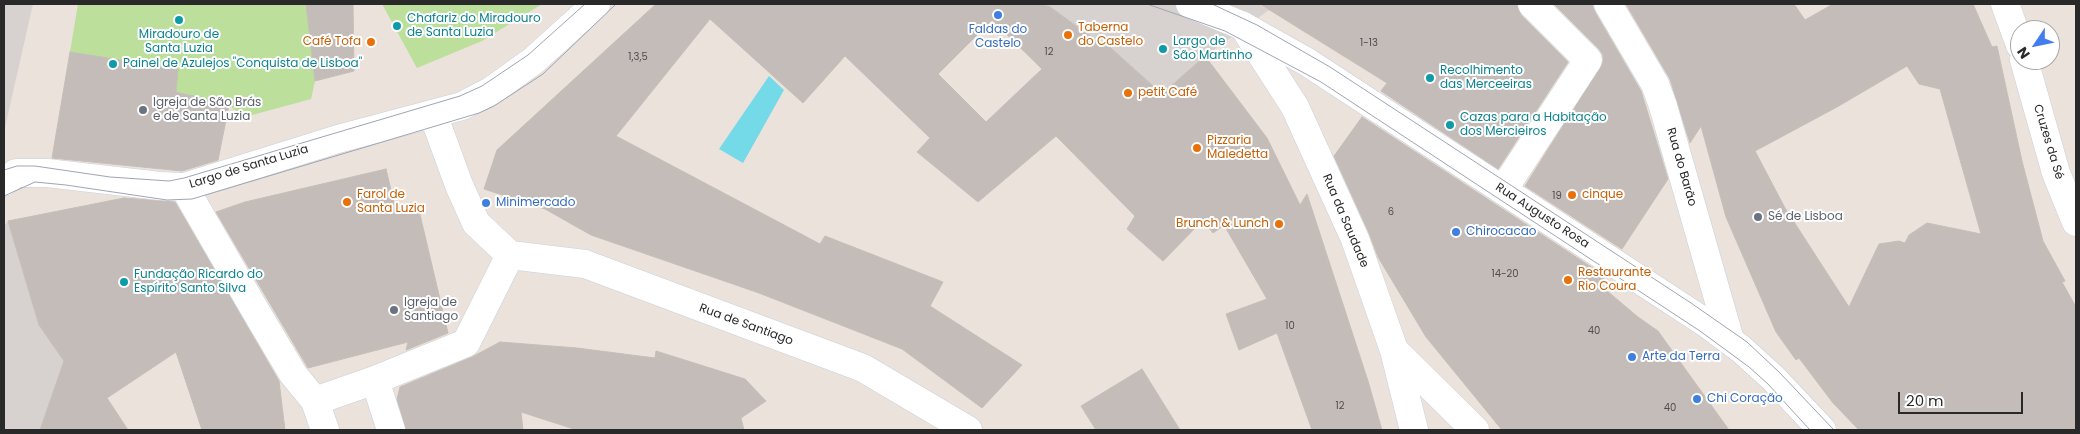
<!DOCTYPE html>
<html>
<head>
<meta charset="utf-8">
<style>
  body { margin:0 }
  #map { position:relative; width:2080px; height:434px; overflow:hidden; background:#ebe2dc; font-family:Poppins,sans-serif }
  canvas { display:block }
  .frame { position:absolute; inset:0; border:5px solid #292929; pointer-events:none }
  .north { position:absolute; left:2010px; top:20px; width:50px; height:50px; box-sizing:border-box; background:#fff; border:1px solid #a9a9a9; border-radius:50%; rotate:236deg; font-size:14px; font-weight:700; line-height:20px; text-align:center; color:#292929 }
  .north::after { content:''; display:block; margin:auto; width:18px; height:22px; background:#447df0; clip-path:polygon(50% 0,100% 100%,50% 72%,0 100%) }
  .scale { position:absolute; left:1898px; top:392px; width:125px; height:22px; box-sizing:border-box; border:2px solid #292929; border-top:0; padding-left:6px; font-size:15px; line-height:18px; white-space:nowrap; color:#292929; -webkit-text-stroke:4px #fff; paint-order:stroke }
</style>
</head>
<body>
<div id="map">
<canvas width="2080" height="434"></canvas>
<div class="frame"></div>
<div class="north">N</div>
<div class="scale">20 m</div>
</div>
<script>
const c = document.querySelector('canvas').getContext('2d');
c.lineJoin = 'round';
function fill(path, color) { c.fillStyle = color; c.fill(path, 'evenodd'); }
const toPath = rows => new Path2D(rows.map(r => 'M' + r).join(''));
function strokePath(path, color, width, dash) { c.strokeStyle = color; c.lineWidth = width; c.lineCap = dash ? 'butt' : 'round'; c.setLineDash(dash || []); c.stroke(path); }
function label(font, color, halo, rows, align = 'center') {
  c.font = font + ' Poppins,sans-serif'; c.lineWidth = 4; c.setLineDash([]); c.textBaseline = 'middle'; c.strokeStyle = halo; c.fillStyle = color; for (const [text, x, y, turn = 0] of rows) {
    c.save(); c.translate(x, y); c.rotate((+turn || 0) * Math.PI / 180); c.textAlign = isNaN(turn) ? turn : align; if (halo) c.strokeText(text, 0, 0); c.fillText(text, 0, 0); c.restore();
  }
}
const green = toPath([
  [78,4,306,4,315,81,311,99,245,117,228,105,176,92,177,69,70,52],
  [382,4,542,4,482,41,417,68]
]);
const plaza = toPath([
  [4,4,33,4,4,132],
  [1040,4,1258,4,1269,10,1205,56,1162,94,1103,41,1089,36,1050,7],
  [8,221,39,325,64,361,40,430,4,430,4,226]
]);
const water = toPath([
  [769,76,784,90,743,163,719,149]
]);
const building = toPath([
  [306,4,353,4,354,71,315,81,306,4],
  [656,4,1040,4,1050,7,1101,44,1103,41,1162,94,1205,56,1267,138,1300,205,1307,194,1368,381,1382,430,1312,430,1277,333,1239,350,1226,314,1267,299,1224,225,1213,233,1203,220,1163,261,1127,229,1135,216,1056,136,978,202,917,152,930,138,845,56,803,103,710,19,616,136,820,244,825,236,943,282,930,306,1022,365,982,408,902,349,759,293,591,235,545,209,484,189,497,150,656,4],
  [992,20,1042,69,986,122,938,74,992,20],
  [1260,4,1517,4,1521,15,1568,62,1498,169,1381,91,1387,83,1260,4],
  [1554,4,1592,4,1595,12,1641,91,1668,179,1622,249,1525,186,1603,62,1603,55,1599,49,1554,4],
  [1626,4,1794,4,1805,20,1833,4,1973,4,1992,47,1997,46,2022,161,2043,241,2065,281,2062,282,2076,307,2076,430,1859,430,1833,403,1799,358,1796,360,1776,332,1726,217,1701,126,1690,143,1670,79,1626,4],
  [1907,66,1919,84,1940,89,1981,234,1927,223,1909,235,1905,243,1899,241,1879,244,1849,307,1785,208,1755,151,1837,107,1907,66],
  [70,52,178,69,176,92,229,105,218,160,182,171,52,158,70,52],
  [1362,117,1605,276,1600,285,1638,317,1658,331,1729,430,1502,430,1426,337,1378,257,1369,233,1334,156,1362,117],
  [386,169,395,207,417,202,448,333,406,350,408,342,308,368,216,212,245,202,386,169],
  [124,198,175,202,279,381,285,430,202,430,176,352,107,398,128,430,40,430,64,361,39,325,8,221,124,198],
  [500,342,577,348,655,358,656,351,745,379,766,401,741,418,744,430,577,430,521,412,523,430,406,430,397,399,400,387,472,357,500,342],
  [1142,369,1180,430,1096,430,1081,406,1142,369]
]);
const street = toPath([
  [1608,4,1655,84,1663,106,1730,340],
  [2005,4,2020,45],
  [1243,26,1295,107,1355,239,1394,350,1414,430],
  [2024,60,2056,173,2076,222],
  [433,114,459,185,476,223,510,255,585,264,863,368,968,430],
  [184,187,255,310,293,374,315,401],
  [1503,190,1588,60,1532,4],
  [1394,350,1475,430],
  [375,380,391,430],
  [325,430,315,401,375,380,466,343,510,255]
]);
const secondary = toPath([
  [1190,4,1243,26,1307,62,1706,323,1741,349,1773,378,1822,430],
  [4,182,16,173,47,173,160,186,184,187,338,139,462,106,491,91,533,61,596,4]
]);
const tram = toPath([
  [1147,4,1225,31,1321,82,1700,331,1749,367,1768,384,1810,430],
  [1212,4,1257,25,1330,67,1691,303,1747,342,1779,372,1834,430],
  [4,170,17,166,35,166,110,177,169,181,184,178,460,96,482,86,528,55,585,4],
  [4,196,35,182,66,185,167,200,192,199,479,113,494,106,543,74,616,4]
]);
const markers = [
  [998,15,5,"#3f7fe0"],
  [179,20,5,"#0f9aa8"],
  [397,26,5,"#0f9aa8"],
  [1068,35,5,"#e8710a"],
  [371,42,5,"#e8710a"],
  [1163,49,5,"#0f9aa8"],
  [113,64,5,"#0f9aa8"],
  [1430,78,5,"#0f9aa8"],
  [1128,93,5,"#e8710a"],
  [143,110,5,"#6b7280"],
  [1450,125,5,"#0f9aa8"],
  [1197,148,5,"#e8710a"],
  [1572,195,5,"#e8710a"],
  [347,202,5,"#e8710a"],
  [486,203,5,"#3f7fe0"],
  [1758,217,5,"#6b7280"],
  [1279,224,5,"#e8710a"],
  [1456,232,5,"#3f7fe0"],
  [1568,280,5,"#e8710a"],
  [124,282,5,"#0f9aa8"],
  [394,310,5,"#6b7280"],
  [1632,357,5,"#3f7fe0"],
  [1697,399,5,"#3f7fe0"]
];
const numberNames = [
  ["1-13",1369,43],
  ["12",1049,52],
  ["1,3,5",638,57],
  ["19",1557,196],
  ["6",1391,212],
  ["14-20",1505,274],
  ["10",1290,326],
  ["40",1594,331],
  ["12",1340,406],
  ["40",1670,408]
];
const cultureNames = [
  ["Chafariz do Miradouro",407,19],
  ["de Santa Luzia",407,33],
  ["Miradouro de",179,35,"center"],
  ["Santa Luzia",179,49,"center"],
  ["Largo de",1173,42],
  ["São Martinho",1173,56],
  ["Painel de Azulejos \"Conquista de Lisboa\"",123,64],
  ["Recolhimento",1440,71],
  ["das Merceeiras",1440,85],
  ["Cazas para a Habitação",1460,118],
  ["dos Mercieiros",1460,132],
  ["Fundação Ricardo do",134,275],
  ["Espírito Santo Silva",134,289]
];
const foodNames = [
  ["Taberna",1078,28],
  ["do Castelo",1078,42],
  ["Café Tofa",361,42,"right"],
  ["petit Café",1138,93],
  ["Pizzaria",1207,141],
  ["Maledetta",1207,155],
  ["Farol de",357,195],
  ["Santa Luzia",357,209],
  ["cinque",1582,195],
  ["Brunch & Lunch",1269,224,"right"],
  ["Restaurante",1578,273],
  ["Rio Coura",1578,287]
];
const shopNames = [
  ["Faldas do",998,30,"center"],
  ["Castelo",998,44,"center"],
  ["Minimercado",496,203],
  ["Chirocacao",1466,232],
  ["Arte da Terra",1642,357],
  ["Chi Coração",1707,399]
];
const worshipNames = [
  ["Igreja de São Brás",153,103],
  ["e de Santa Luzia",153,117],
  ["Sé de Lisboa",1768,217],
  ["Igreja de",404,303],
  ["Santiago",404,317]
];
const streetNames = [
  ["Cruzes da Sé",2048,142,73],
  ["Largo de Santa Luzia",249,167,-17],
  ["Rua do Barão",1681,167,74],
  ["Rua Augusto Rosa",1542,216,33],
  ["Rua da Saudade",1345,221,67],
  ["Rua de Santiago",746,325,20]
];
fill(green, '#bcdf9b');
fill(plaza, '#d7d2cf');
fill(water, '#74dae8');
fill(building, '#c3bcb9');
strokePath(building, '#c6beb6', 1);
strokePath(street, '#cad0da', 29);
strokePath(secondary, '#cad0da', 29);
strokePath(street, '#fff', 28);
strokePath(secondary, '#fff', 28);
strokePath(tram, '#9fa5b3', 1);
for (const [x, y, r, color] of markers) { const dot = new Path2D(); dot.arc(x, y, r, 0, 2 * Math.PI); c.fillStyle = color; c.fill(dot); strokePath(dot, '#fff', 2); }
label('10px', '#504e4d', null, numberNames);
label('12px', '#0d838f', '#fff', cultureNames, 'left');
label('12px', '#c56008', '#fff', foodNames, 'left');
label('12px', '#366cbe', '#fff', shopNames, 'left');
label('12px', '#5b616d', '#fff', worshipNames, 'left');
label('12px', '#292929', '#fff', streetNames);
</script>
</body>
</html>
